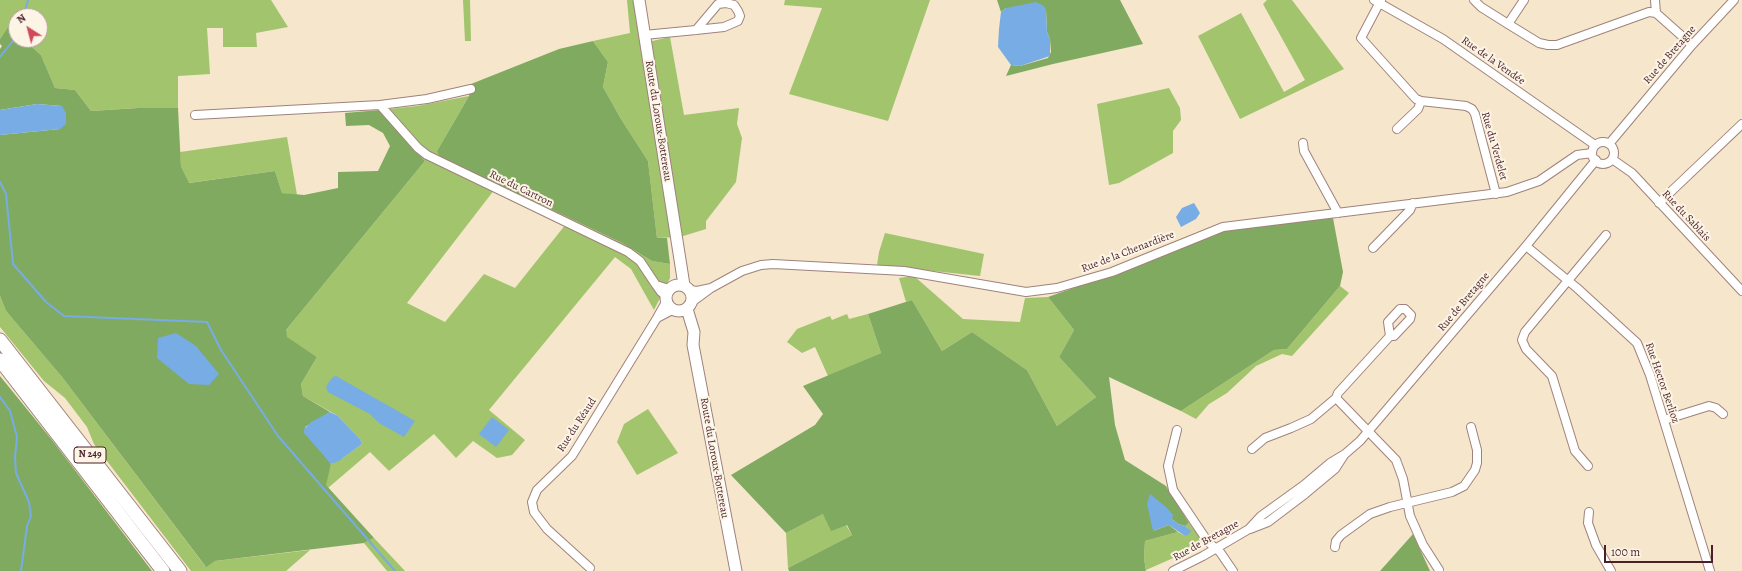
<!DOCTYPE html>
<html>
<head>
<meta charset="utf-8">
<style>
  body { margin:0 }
  #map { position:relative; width:1742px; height:571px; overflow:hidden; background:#f5e6cc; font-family:Alegreya,serif }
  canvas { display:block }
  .north { position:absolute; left:8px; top:8px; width:40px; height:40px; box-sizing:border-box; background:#fcf5e5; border:1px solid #b59f9b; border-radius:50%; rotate:324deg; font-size:11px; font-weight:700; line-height:16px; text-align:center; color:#4a1f2b }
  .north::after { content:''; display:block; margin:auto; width:14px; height:18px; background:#d1495b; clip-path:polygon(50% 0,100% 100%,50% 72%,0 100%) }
  .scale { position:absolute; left:1604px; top:545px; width:109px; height:18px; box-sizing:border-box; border:2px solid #4a1f2b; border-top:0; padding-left:5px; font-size:12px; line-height:14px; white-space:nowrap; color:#4a1f2b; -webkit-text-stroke:3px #fcf5e5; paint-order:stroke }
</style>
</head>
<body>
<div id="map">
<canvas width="1742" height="571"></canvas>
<div class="north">N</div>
<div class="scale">100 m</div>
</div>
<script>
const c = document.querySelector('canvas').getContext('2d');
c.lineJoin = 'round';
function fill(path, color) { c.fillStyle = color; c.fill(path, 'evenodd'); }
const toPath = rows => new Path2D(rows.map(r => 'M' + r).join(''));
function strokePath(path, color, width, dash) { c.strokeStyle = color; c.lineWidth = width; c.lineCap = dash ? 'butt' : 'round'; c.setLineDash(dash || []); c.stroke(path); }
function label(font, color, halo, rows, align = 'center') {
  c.font = font + ' Alegreya,serif'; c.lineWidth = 4; c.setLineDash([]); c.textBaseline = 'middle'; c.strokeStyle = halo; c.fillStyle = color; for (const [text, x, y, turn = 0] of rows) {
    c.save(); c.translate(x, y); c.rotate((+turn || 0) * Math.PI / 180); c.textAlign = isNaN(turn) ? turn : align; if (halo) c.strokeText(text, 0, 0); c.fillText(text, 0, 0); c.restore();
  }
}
const green = toPath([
  [0,0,271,0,288,27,256,33,257,47,223,47,223,28,207,28,210,74,178,76,178,108,137,108,91,111,75,90,55,88,41,55,24,40,40,40,40,16,16,16,16,33,9,27,0,39],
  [463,0,470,0,471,41,465,41],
  [627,0,643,0,648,42,670,37,684,115,739,108,737,124,742,138,736,182,706,221,706,229,680,237,657,238,648,161,621,119,603,87,608,62,593,41,630,33],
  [785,0,930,0,888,121,789,94,822,8,784,5],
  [1267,0,1292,0,1344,69,1240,119,1198,36,1241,13,1284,92,1305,80,1263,4],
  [1169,88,1180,108,1181,120,1173,131,1173,153,1119,183,1109,185,1097,104],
  [469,96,437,151,498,185,407,303,445,322,484,274,515,288,570,219,622,243,652,261,670,264,670,278,654,310,631,269,615,257,489,410,525,440,512,455,497,458,473,441,456,458,434,434,389,471,370,452,328,488,325,485,331,464,343,458,362,444,360,439,338,416,303,396,301,384,317,357,286,337,286,330,425,161,380,110,417,106],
  [287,137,297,195,282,193,275,171,188,183,181,168,180,152],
  [885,233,984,254,980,276,877,265,879,252],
  [914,276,963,319,1020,322,1025,298,1048,297,1074,330,1059,357,1096,397,1057,426,1027,370,972,332,942,351,912,300,906,302,899,278],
  [1340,286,1349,293,1292,356,1282,354,1256,366,1227,393,1209,404,1196,419,1181,411,1274,350,1287,349],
  [0,296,6,311,62,377,205,566,215,561,310,550,286,571,191,571,94,444,87,427,65,398,44,381,0,327],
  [847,314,849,319,868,314,881,353,828,376,815,347,802,353,787,342,797,329,830,316,832,320],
  [648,409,678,453,637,475,617,442,624,424],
  [823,514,846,525,852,535,788,568,786,533],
  [1189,523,1202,540,1196,548,1146,570,1144,558,1145,541,1178,532,1185,536,1189,529,1185,526],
  [374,538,405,571,387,571,364,543]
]);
const forest = toPath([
  [997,0,1120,0,1143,44,1053,64,1006,76,1011,65,1020,66,1048,58,1051,52,1050,39,1047,32,1046,10,1006,8,1001,12],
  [9,26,16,33,16,40,24,40,41,55,55,88,75,90,91,111,138,108,178,108,181,167,189,183,275,171,282,193,304,195,338,188,338,172,378,171,390,146,383,133,369,125,346,126,345,113,380,110,425,161,286,330,287,337,317,357,301,384,303,396,330,412,305,427,331,464,326,485,374,538,364,543,215,561,206,567,62,377,6,311,0,296,0,135,60,129,62,106,37,104,0,110,0,49,2,46,0,44,0,39],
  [593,41,608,62,603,87,621,119,648,161,657,238,667,238,670,264,652,261,622,243,440,157,437,151,469,96,471,84,559,49],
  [1333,218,1343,272,1340,286,1287,349,1274,350,1181,411,1109,377,1115,425,1125,460,1166,486,1189,523,1185,526,1178,524,1172,519,1153,531,1169,525,1178,532,1145,541,1144,558,1146,571,789,571,788,568,852,535,847,525,831,531,823,514,786,533,731,475,815,425,823,414,803,386,881,353,868,314,912,300,942,351,972,332,1027,370,1057,426,1096,397,1059,357,1074,330,1048,297,1144,263,1233,228],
  [0,376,52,440,152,571,0,571],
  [1413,534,1430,571,1380,571]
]);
const water = toPath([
  [1036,2,1044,6,1046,10,1047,32,1050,39,1050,56,1020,66,1011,65,998,47,999,29,1001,12,1006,8],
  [37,104,62,106,66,113,66,124,60,129,0,135,0,110],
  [1194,203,1200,213,1196,219,1181,227,1176,217,1182,208],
  [176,333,196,346,219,374,209,385,189,384,157,358,158,338],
  [336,376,415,421,404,437,379,423,370,414,328,392,326,387,329,382,333,377],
  [330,412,338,416,360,439,362,444,339,461,331,464,304,433,304,429,311,422],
  [492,417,509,430,496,447,479,434],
  [1150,494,1166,507,1173,515,1172,519,1178,524,1185,526,1189,529,1191,531,1188,535,1185,536,1169,525,1153,531,1147,504]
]);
const stream = toPath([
  [24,16,28,0],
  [0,57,16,37],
  [0,182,6,194,13,264,46,302,64,316,207,322,221,350,278,436,395,571],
  [0,397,10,411,17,437,15,457,16,473,29,502,31,516,27,526,21,571]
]);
const minor = toPath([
  [1374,0,1443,39,1595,145],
  [1381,0,1361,38,1416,99,1421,101,1466,106,1472,109,1475,114,1496,194],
  [1474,0,1481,7,1508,24,1539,43,1548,45,1557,45,1649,12,1656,13,1692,45],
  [1655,0,1656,13],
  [1508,24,1524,0],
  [644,35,696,30,724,27,738,21,740,16,738,11,734,5,726,3,718,4,696,30],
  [380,105,427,99,471,89],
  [195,115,380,105,418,148,427,155,628,252,640,261,656,285],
  [1397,129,1418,109,1421,101],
  '1592 153a11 11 0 1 1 22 0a11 11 0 1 1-22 0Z',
  [1303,143,1304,151,1338,213],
  [1609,144,1692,45,1734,0],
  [1612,159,1632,173,1742,291],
  [1659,203,1742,124],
  [1526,246,1577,288,1637,343,1650,375,1710,571],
  [1373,248,1410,210,1413,203],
  [711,288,742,271,761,265,773,264,904,271,1026,292,1057,288,1112,272,1223,227,1507,192,1539,181,1577,155,1592,153],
  [690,290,697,291,711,288,692,302],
  [666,296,661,292,656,285,669,289],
  [666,302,657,318,672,310],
  [1336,398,1396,460,1403,479,1410,516,1423,545,1439,570],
  [1664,420,1709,406,1716,408,1723,414],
  [1177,430,1168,466,1173,490,1208,542,1220,552,1233,571],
  [1252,449,1265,438,1291,428,1311,419,1336,398,1338,393,1390,336,1394,336,1410,319,1411,315,1405,309,1400,309,1388,322,1390,336],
  [1588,466,1575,451,1552,376,1526,349,1522,340,1525,332,1606,235],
  [1589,512,1588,523,1596,545,1611,571],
  [1250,529,1268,522,1305,494,1335,469,1344,455],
  [1335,547,1336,541,1341,535,1370,514,1390,507,1452,492,1464,486,1475,470,1477,463,1477,450,1471,427],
  [590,568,547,529,534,512,532,502,537,490,572,456,657,318],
  [1173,571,1203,556,1249,529,1261,516,1304,485,1330,463,1345,454,1360,441,1526,246,1596,160]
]);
const secondary = toPath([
  [639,0,684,285],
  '666 298a13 13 0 1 1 26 0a13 13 0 1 1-26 0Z',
  [687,309,694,332,693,345,736,571]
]);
const trunk = toPath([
  [0,340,180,571],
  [0,360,163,571]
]);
const shields = [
  [90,455,32]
];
const shieldNames = [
  ["N 249",90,455]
];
const streetNames = [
  ["Rue de Bretagne",1670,55,-49],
  ["Rue de la Vendée",1493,61,35],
  ["Route du Loroux-Bottereau",658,121,81],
  ["Rue du Verdelet",1494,146,74],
  ["Rue du Cartron",521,189,26],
  ["Rue du Sablais",1686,216,47],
  ["Rue de la Chenardière",1128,252,-21],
  ["Rue de Bretagne",1464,302,-50],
  ["Rue Hector Berlioz",1662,383,71],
  ["Rue du Réaud",577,425,-57],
  ["Route du Loroux-Bottereau",714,458,80],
  ["Rue de Bretagne",1206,541,-29]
];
fill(green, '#a1c46d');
fill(forest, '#80aa60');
fill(water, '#77ace4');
strokePath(stream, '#77ace4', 2);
strokePath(minor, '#a0827c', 10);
strokePath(secondary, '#a0827c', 13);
strokePath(trunk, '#a0827c', 15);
strokePath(minor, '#fff', 8);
strokePath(secondary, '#fff', 11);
strokePath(trunk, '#fff', 13);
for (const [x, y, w] of shields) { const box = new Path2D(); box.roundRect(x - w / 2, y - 8, w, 16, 3); c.fillStyle = '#fcf5e5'; c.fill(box); strokePath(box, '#4a1f2b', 1); }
label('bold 10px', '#4a1f2b', null, shieldNames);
label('11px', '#4a1f2b', '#fcf5e5', streetNames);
</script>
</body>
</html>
